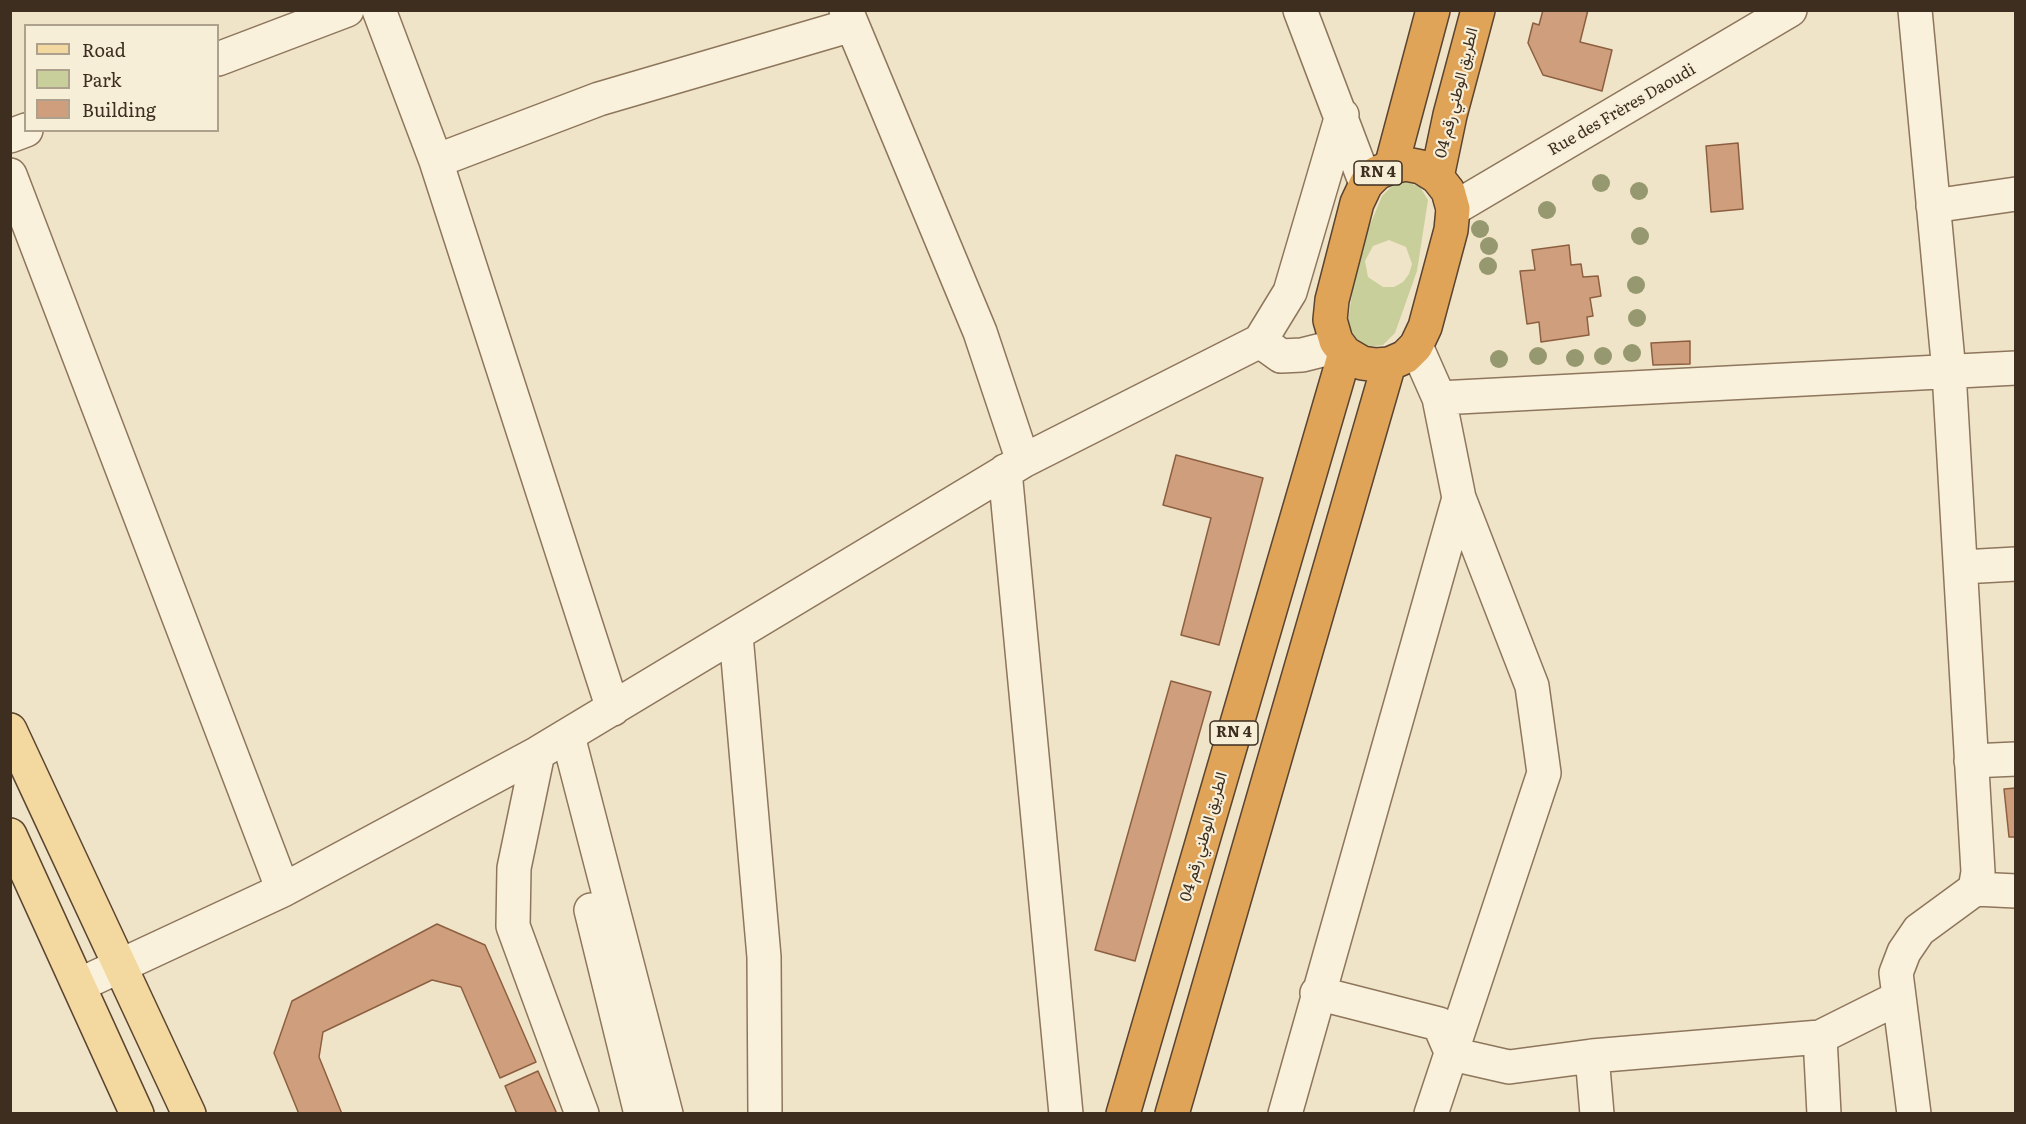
<!DOCTYPE html>
<html>
<head>
<meta charset="utf-8">
<style>
  body { margin:0 }
  #map { position:relative; width:2026px; height:1124px; overflow:hidden; background:#f0e4c8; font-family:Literata,serif }
  canvas { display:block }
  .frame { position:absolute; inset:0; border:12px solid #3d2e20; pointer-events:none }
  .legend { position:absolute; left:24px; top:24px; width:195px; height:108px; box-sizing:border-box; background:#f7eed8; border:2px solid #ada18e; margin:0; padding:8px 10px; list-style:none; font-size:18px; color:#3d2e20 }
  .legend li { display:flex; align-items:center; gap:12px; height:30px }
  .legend b { width:30px; border:2px solid #ada18e }
</style>
</head>
<body>
<div id="map">
<canvas width="2026" height="1124"></canvas>
<div class="frame"></div>
<ul class="legend">
<li><b style="height:8px;background:#f3d9a0"></b>Road</li>
<li><b style="height:16px;background:#c9cf9b"></b>Park</li>
<li><b style="height:16px;background:#cf9f7d"></b>Building</li>
</ul>
</div>
<script>
const c = document.querySelector('canvas').getContext('2d');
c.lineJoin = 'round';
function fill(path, color) { c.fillStyle = color; c.fill(path, 'evenodd'); }
const toPath = rows => new Path2D(rows.map(r => 'M' + r).join(''));
function strokePath(path, color, width, dash) { c.strokeStyle = color; c.lineWidth = width; c.lineCap = dash ? 'butt' : 'round'; c.setLineDash(dash || []); c.stroke(path); }
function label(font, color, halo, rows, align = 'center') {
  c.font = font + ' Literata,Vazirmatn,serif'; c.lineWidth = 4.5; c.setLineDash([]); c.textBaseline = 'middle'; c.strokeStyle = halo; c.fillStyle = color; for (const [text, x, y, turn = 0] of rows) {
    c.save(); c.translate(x, y); c.rotate((+turn || 0) * Math.PI / 180); c.textAlign = isNaN(turn) ? turn : align; if (halo) c.strokeText(text, 0, 0); c.fillText(text, 0, 0); c.restore();
  }
}
const green = toPath([
  [1404,181,1420,187,1428,200,1417,271,1395,333,1383,345,1366,347,1357,344,1347,328,1358,254,1382,196,1395,183],
  [1389,240,1406,247,1412,264,1409,274,1403,282,1394,287,1383,287,1368,277,1365,261,1373,246]
]);
const building = toPath([
  [1543,10,1588,10,1580,42,1612,50,1602,91,1543,75,1528,43,1533,23,1539,25,1543,10],
  [1738,143,1743,209,1711,212,1706,146,1738,143],
  [1569,245,1571,265,1581,264,1583,277,1598,276,1601,296,1590,298,1593,316,1587,317,1589,335,1541,342,1539,322,1527,324,1520,271,1535,270,1532,250,1569,245],
  [1690,341,1690,364,1653,365,1651,343,1690,341],
  [1176,455,1263,478,1219,645,1181,635,1211,518,1163,505,1176,455],
  [1171,681,1211,692,1135,961,1095,950,1171,681],
  [2016,788,2016,837,2009,837,2004,789,2016,788],
  [437,924,485,945,536,1062,500,1078,461,987,432,980,323,1032,319,1057,342,1114,299,1114,274,1053,292,1001,437,924],
  [538,1071,557,1114,517,1114,505,1086,538,1071]
]);
const minor = toPath([
  [379,10,436,161,613,709],
  [846,10,980,332,1023,461],
  [1300,10,1366,184],
  [218,59,347,10],
  [10,136,26,130],
  [436,161,599,99,852,25],
  [10,175,283,890],
  [1933,206,2016,194],
  [1453,209,1790,10],
  [1260,341,1290,292,1342,115],
  [1416,346,1439,398,1459,498,1532,686,1544,773,1431,1114],
  [1439,398,2016,368],
  [1005,471,1066,1114],
  [1962,567,2016,564],
  [736,635,764,957,765,1114],
  [568,736,666,1114],
  [538,753,514,868,513,926,582,1114],
  [1971,761,2016,759],
  [1975,889,2016,891],
  [591,910,641,1114],
  [79,985,283,890,538,753,1023,461,1260,341,1281,356,1302,355,1326,349,1336,341],
  [1317,993,1439,1024,1452,1054,1509,1067,1592,1056,1820,1037],
  [1592,1056,1597,1114],
  [1285,1114,1459,498],
  [1824,1114,1820,1037,1898,998],
  [1914,1114,1896,973,1904,952,1919,930,1975,889,1978,872,1949,372,1915,10]
]);
const major = toPath([
  [10,730,189,1114],
  [10,835,137,1114]
]);
const highway = toPath([
  [1406,164,1421,167,1437,177,1448,191,1453,209,1451,230,1425,327,1416,346,1405,357,1389,364,1376,365,1362,363,1345,353,1336,341,1330,320,1332,300,1357,203,1366,184,1377,173,1391,167,1406,164],
  [1391,167,1433,10],
  [1437,177,1450,115,1478,10],
  [1123,1114,1345,353],
  [1172,1114,1389,364]
]);
const trees = [
  [1601,183],
  [1639,191],
  [1547,210],
  [1480,229],
  [1640,236],
  [1489,246],
  [1488,266],
  [1636,285],
  [1637,318],
  [1632,353],
  [1538,356],
  [1603,356],
  [1575,358],
  [1499,359]
];
const shields = [
  [1378,173,48],
  [1234,733,48]
];
const shieldNames = [
  ["RN 4",1378,173],
  ["RN 4",1234,733]
];
const streetNames = [
  ["الطريق الوطني رقم 04",1457,93,-76],
  ["Rue des Frères Daoudi",1622,110,-30],
  ["الطريق الوطني رقم 04",1204,837,-74]
];
fill(green, '#c9cf9b');
fill(building, '#cf9f7d');
strokePath(building, '#8d5f41', 1.5);
strokePath(minor, '#8d765c', 36);
strokePath(major, '#5b4430', 36);
strokePath(highway, '#5b4430', 36);
strokePath(minor, '#faf1dc', 33);
strokePath(major, '#f3d9a0', 33);
strokePath(highway, '#e0a458', 33);
c.fillStyle = '#96986f';
for (const [x, y] of trees) { c.beginPath(); c.arc(x, y, 9, 0, 2 * Math.PI); c.fill(); }
for (const [x, y, w] of shields) { const box = new Path2D(); box.roundRect(x - w / 2, y - 12, w, 24, 4.5); c.fillStyle = '#f7eed8'; c.fill(box); strokePath(box, '#3d2e20', 1.5); }
label('bold 15px', '#3d2e20', null, shieldNames);
label('16px', '#3d2e20', '#f7eed8', streetNames);
</script>
</body>
</html>
